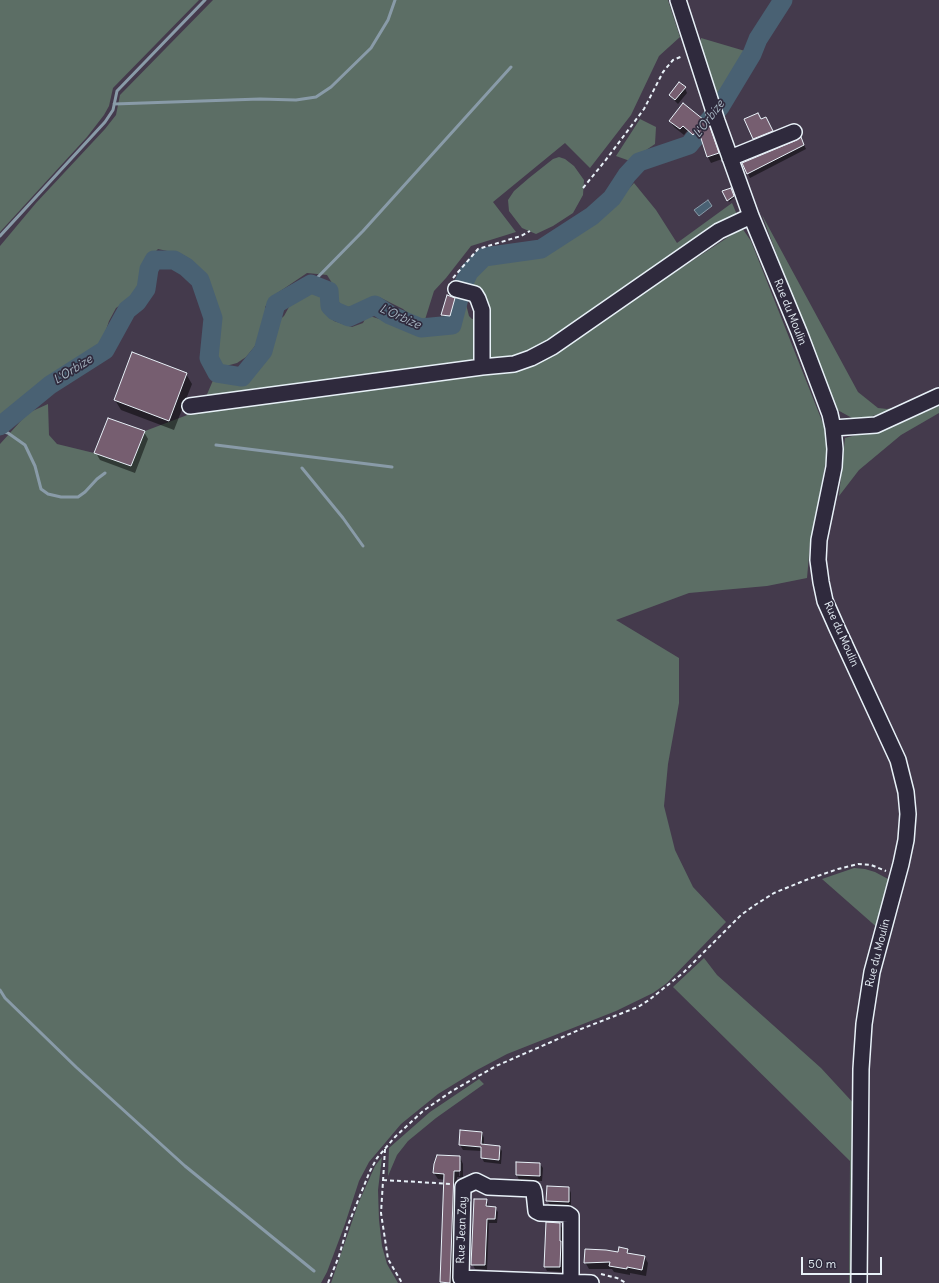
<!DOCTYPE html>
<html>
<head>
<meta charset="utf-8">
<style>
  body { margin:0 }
  #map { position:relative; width:939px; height:1283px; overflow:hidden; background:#443a4c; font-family:Delius,sans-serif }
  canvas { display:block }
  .scale { position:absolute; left:801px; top:1257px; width:81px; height:18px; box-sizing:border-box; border:2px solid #e8f1f8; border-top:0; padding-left:5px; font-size:12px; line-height:14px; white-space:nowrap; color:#e8f1f8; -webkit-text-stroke:3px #2f2a3d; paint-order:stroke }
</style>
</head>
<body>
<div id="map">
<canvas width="939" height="1283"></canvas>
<div class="scale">50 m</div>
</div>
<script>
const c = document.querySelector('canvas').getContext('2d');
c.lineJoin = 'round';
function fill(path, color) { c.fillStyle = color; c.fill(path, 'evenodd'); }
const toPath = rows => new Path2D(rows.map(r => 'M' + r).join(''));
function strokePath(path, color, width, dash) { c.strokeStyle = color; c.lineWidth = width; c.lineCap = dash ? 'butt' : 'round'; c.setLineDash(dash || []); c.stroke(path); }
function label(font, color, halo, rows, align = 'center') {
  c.font = font + ' Delius,sans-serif'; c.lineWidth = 3.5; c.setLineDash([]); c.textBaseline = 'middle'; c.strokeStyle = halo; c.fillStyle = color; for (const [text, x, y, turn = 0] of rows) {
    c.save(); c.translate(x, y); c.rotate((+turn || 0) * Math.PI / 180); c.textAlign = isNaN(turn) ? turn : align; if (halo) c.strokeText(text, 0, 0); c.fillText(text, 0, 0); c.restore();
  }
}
const green = toPath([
  [0,0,199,0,113,88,109,106,104,115,87,137,0,232],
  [213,0,668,0,680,37,659,56,631,115,590,168,565,143,493,202,516,232,471,246,446,278,434,291,423,326,403,309,379,297,357,306,347,307,340,304,334,295,332,283,327,275,307,273,273,296,265,307,266,320,261,336,255,346,246,357,237,363,226,366,220,364,213,355,217,317,207,285,190,259,181,254,158,249,144,263,140,290,136,294,116,308,109,321,101,345,97,351,34,394,0,421,0,246,36,203,105,129,116,115,120,95],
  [701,38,745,51,716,99,700,45],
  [640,119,656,127,655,144,630,161,616,156],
  [559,157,565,159,574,166,584,180,583,195,573,213,553,226,536,234,522,228,509,211,508,200,514,191,529,178,553,159],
  [634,183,656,210,677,243,732,203,738,217,554,340,521,358,492,359,489,357,475,287,470,285,474,274,488,263,542,255,589,224,611,208],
  [762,215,858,392,878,408,887,409,898,407,867,418,852,418,834,408],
  [742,228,751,241,824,426,828,450,810,544,807,578,767,586,689,593,616,620,679,658,679,703,668,764,664,806,675,850,693,887,726,922,667,983,653,993,616,1011,507,1054,477,1070,438,1094,401,1124,369,1162,359,1181,345,1224,327,1272,321,1283,0,1283,0,444,28,413,48,404,49,435,57,444,94,453,131,466,145,431,190,414,531,367],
  [313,291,323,292,328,315,334,321,352,327,363,323,366,317,373,317,408,328,427,332,444,332,454,329,462,304,466,304,469,316,472,319,477,318,476,357,473,360,466,362,205,399,214,378,238,382,247,382,267,360,274,325,284,316,289,307,301,297],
  [939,406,939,413,901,435,859,470,839,496,845,438,896,424],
  [854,868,865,869,875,872,888,879,891,883,880,930,822,879],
  [704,958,717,975,821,1068,857,1107,857,1283,849,1283,850,1161,673,987],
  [479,1079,484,1084,436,1118,408,1141,397,1155,388,1176,389,1148,430,1112],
  [382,1157,378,1190,379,1220,382,1246,387,1264,398,1283,331,1283,358,1204,375,1166]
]);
const water = toPath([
  [708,200,712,206,699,216,694,210,708,200]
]);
const shadow = toPath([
  [685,88,687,93,678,104,673,99,670,95],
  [761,120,770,125,776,138,758,146,754,139],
  [670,121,708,125,712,131,722,159,711,163,708,157,701,136,697,140,687,131,684,135,674,127],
  [803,143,806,149,750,178,748,174],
  [731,191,734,198,729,202,724,192],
  [454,299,457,303,452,320,445,320,442,315],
  [186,374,192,384,174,430,121,410,115,400],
  [144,432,148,439,135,473,100,460,96,453],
  [482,1133,484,1138,484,1146,499,1147,502,1151,501,1164,484,1162,482,1158,482,1151,463,1150,460,1145],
  [460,1157,463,1164,463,1177,457,1177,453,1283,441,1283,445,1180,438,1179,434,1173],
  [459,1162,461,1162,460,1176,459,1176],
  [517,1163,540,1164,543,1168,542,1181,519,1180,517,1175],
  [569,1188,571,1193,571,1206,550,1205,547,1201],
  [486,1200,489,1207,495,1208,498,1212,497,1223,489,1223,487,1270,475,1269,473,1265],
  [560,1224,562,1228,562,1244,564,1246,562,1272,547,1271,545,1267],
  [627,1250,630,1254,644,1256,648,1263,646,1276,630,1273,630,1275,614,1272,612,1269,589,1269,585,1262]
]);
const stream = toPath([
  [114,104,260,99,296,100,316,97,331,87,371,48,388,20,395,0],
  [0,236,105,122,113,110,117,91,205,0],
  [311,284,363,231,511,67],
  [0,431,8,433,25,445,35,466,41,489,48,494,61,497,78,497,85,492,97,479,105,473],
  [216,445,392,467],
  [302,468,343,518,363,546],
  [0,990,5,998,76,1067,185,1166,314,1271]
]);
const river = toPath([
  [0,426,50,385,105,350,127,310,137,302,146,289,149,269,154,260,174,260,186,267,200,280,213,318,209,358,217,373,242,377,263,351,276,304,311,284,329,291,330,306,335,311,349,317,375,305,390,315,421,328,452,325,462,287,469,272,484,257,541,249,592,216,612,198,627,175,639,162,689,145,720,107,752,54,758,39,783,0]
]);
const building = toPath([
  [679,82,686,87,675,100,669,95,679,82],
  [683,103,709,124,719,153,707,157,698,129,693,135,683,126,680,129,669,121,683,103],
  [758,113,761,119,766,117,773,131,753,139,744,119,758,113],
  [801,137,804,145,747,174,742,163,797,140,801,137],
  [731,188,734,196,727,201,722,191,731,188],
  [447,295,455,298,450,316,441,315,447,295],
  [132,352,187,373,169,421,114,400,132,352],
  [108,418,145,431,131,466,94,453,108,418],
  [460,1130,482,1132,481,1144,500,1146,499,1160,481,1158,481,1147,459,1145,460,1130],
  [437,1155,460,1156,460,1171,454,1171,450,1283,440,1282,444,1174,433,1173,434,1164,437,1155],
  [516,1162,540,1163,540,1176,516,1175,516,1162],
  [547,1186,569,1187,569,1202,546,1201,547,1186],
  [474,1199,487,1199,486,1206,496,1207,495,1219,487,1219,485,1265,471,1265,474,1199],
  [546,1222,560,1223,560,1241,561,1241,560,1267,544,1267,546,1222],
  [619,1247,628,1249,627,1253,645,1256,642,1270,627,1267,627,1269,609,1266,610,1262,584,1263,585,1249,606,1250,618,1252,619,1247]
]);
const path = toPath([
  [583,188,605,161,644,109,663,72,673,60,683,56],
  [453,278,478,249,521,236,530,231],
  [385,1149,381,1213,388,1259,402,1283],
  [383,1180,452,1184],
  [601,1274,617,1278,626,1283],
  [328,1283,339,1256,348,1225,370,1171,377,1158,395,1137,423,1111,452,1091,496,1066,581,1029,638,1007,649,1000,684,972,741,915,755,905,774,893,806,880,838,869,858,864,871,865,886,871]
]);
const minor = toPath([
  [678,0,717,121,751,216,799,332,830,414,833,428,835,449,834,467,819,540,818,560,821,582,825,601,837,628,898,760,906,792,908,814,906,840,901,864,872,972,864,1024,861,1069,859,1283],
  [730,158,794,132],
  [456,289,475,294,478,299,482,310,482,367],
  [190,406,482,367,514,364,531,358,552,347,719,231,751,216],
  [833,428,876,425,939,396],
  [571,1282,571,1216,568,1214,540,1213,536,1211,534,1192,533,1189,488,1187,476,1181,463,1187,461,1278,591,1283]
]);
const streetNames = [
  ["Rue du Moulin",790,312,68],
  ["Rue du Moulin",841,634,66],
  ["Rue du Moulin",878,953,-76],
  ["Rue Jean Zay",462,1230,-88]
];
const waterNames = [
  ["L'Orbize",709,119,-53],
  ["L'Orbize",400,317,24],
  ["L'Orbize",73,370,-32]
];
fill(green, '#5c6e65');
fill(water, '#496173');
strokePath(water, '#899ba8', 1);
fill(shadow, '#0007');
strokePath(stream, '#899ba8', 3);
strokePath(river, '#496173', 19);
fill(building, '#765e70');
strokePath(building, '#e8f1f8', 1);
strokePath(minor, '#e8f1f8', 18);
strokePath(path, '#e8f1f8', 2, [4, 3]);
strokePath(minor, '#2f2a3d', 15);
label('11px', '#e8f1f8', '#2f2a3d', streetNames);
label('italic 12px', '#a8b7c3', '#2f2a3d', waterNames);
</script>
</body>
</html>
